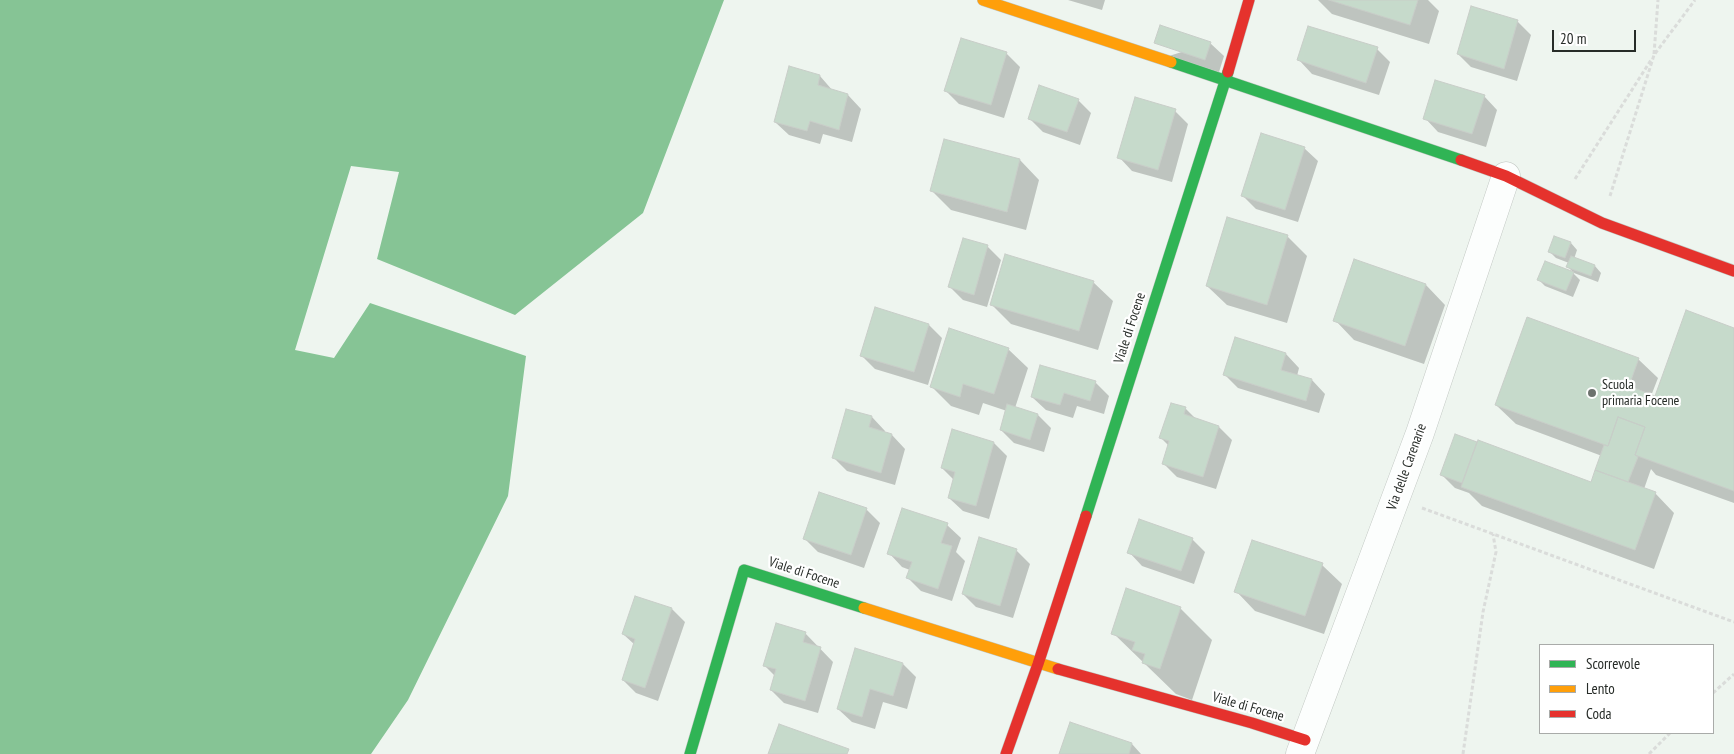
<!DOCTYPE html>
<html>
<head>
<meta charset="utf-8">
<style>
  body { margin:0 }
  #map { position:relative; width:1734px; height:754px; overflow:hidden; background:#eef5ef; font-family:"PT Sans Narrow",sans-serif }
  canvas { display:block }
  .legend { position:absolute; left:1539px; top:644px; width:175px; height:90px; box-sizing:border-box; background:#fff; border:1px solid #a9aba9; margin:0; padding:6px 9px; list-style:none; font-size:15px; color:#272c28 }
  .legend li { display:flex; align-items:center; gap:10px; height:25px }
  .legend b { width:25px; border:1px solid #a9aba9 }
  .scale { position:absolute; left:1552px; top:30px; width:84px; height:22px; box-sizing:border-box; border:2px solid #272c28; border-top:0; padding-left:6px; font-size:15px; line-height:18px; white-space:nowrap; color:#272c28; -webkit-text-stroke:4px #fff; paint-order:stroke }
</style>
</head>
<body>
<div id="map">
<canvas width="1734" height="754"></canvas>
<ul class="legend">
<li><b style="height:6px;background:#30b455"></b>Scorrevole</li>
<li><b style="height:6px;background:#ff9f0a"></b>Lento</li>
<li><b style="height:6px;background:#e5322d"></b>Coda</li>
</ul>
<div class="scale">20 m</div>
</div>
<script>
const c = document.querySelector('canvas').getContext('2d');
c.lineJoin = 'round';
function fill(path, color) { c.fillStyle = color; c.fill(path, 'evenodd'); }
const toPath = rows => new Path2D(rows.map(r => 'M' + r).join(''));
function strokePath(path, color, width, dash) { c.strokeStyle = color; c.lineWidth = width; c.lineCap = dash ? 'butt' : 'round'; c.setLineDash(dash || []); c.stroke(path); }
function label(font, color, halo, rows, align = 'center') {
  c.font = font + ' "PT Sans Narrow",sans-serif'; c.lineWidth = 4.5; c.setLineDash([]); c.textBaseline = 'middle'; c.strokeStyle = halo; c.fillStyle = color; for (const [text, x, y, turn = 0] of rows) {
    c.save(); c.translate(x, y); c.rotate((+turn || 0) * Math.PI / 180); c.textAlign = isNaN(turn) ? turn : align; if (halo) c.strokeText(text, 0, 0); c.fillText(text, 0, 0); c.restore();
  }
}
const water = toPath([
  [0,0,724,0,643,213,515,315,377,259,399,172,351,166,295,350,334,358,370,303,526,356,508,496,408,700,371,754,0,754]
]);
const shadow = toPath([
  [1068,0,1105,0,1102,10],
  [1318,0,1428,0,1439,11,1429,44,1332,14],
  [1472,8,1518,22,1531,35,1517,81,1471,67,1458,54],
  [1210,43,1224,56,1219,72,1169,56],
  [1377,49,1390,62,1379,95,1312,74,1299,60],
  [1006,53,1020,67,1004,118,959,104,946,91],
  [790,68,820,76,833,91,848,95,861,109,852,142,823,134,820,144,789,135,775,122],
  [1484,96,1497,110,1486,147,1438,132,1425,118],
  [1078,100,1091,113,1080,145,1043,132,1029,118],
  [1175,111,1188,124,1172,182,1132,171,1119,157],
  [945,140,1020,160,1039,180,1026,230,951,210,931,190],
  [1304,148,1318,161,1298,222,1256,209,1243,196],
  [1287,236,1307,256,1287,323,1227,305,1207,286],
  [1555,238,1571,243,1577,250,1574,259,1595,266,1601,273,1598,282,1574,273,1568,267,1569,263,1556,258,1550,252],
  [987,246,1001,260,987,307,963,300,950,287],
  [1355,261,1426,285,1445,305,1424,364,1354,340,1335,320],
  [1573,273,1580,280,1573,297,1545,286,1539,280],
  [1093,282,1113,301,1098,350,1011,324,991,304],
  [929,325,942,338,928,385,875,369,862,356],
  [1734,329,1734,503,1656,475,1651,469,1644,489,1655,493,1674,513,1654,569,1482,506,1469,493,1455,488,1441,474,1456,435,1591,483,1602,456,1516,424,1496,405,1638,359,1658,378,1651,396,1655,397],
  [1236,339,1286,354,1299,368,1297,376,1312,380,1325,394,1319,413,1238,388,1225,375],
  [1008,349,1028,368,1015,408,1038,415,1051,428,1044,452,1014,443,1001,430,1007,411,983,403,979,415,951,406,931,386],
  [1095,382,1109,396,1104,414,1077,406,1073,418,1046,410,1032,397],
  [1172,404,1186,409,1197,420,1219,427,1232,440,1216,489,1177,477,1163,463,1169,446,1161,438],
  [872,417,885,431,884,433,892,435,905,449,895,485,847,471,834,458],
  [994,443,1007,456,989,519,963,511,949,498,954,480,942,468],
  [866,509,880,523,864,568,818,552,805,539],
  [947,525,961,538,956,552,965,561,952,601,921,591,908,578,910,570,902,567,889,553],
  [1192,539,1205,552,1194,584,1142,566,1129,552],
  [1016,550,1030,564,1013,618,976,607,963,594],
  [1322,565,1342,584,1324,634,1255,611,1236,591],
  [1180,608,1212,640,1192,700,1176,694,1113,633],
  [672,609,685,622,658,701,636,693,623,680,635,645,623,634],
  [805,633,833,662,818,713,784,703,771,690,775,676,764,665],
  [903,664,916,677,907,709,883,702,875,729,852,722,838,709],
  [1070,724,1132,744,1141,754,1060,754]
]);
const building = toPath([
  [1329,0,1418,0,1410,25,1329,0],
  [1471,6,1518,20,1504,69,1457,54,1471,6],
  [1160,25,1211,42,1205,60,1154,43,1160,25],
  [1308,26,1378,47,1366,83,1297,60,1308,26],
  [961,38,1007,52,991,105,944,91,961,38],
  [789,66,820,75,818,85,848,94,839,130,810,121,807,131,774,122,789,66],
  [1435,80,1485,95,1472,134,1423,119,1435,80],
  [1039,85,1079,99,1067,132,1028,119,1039,85],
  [1135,97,1176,109,1158,170,1117,158,1135,97],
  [1261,133,1305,147,1285,210,1241,196,1261,133],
  [944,139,1020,159,1007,212,930,191,944,139],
  [1227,217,1288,235,1267,305,1206,286,1227,217],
  [1554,236,1571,242,1565,258,1548,252,1554,236],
  [963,238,988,245,974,295,948,287,963,238],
  [1005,254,1094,281,1079,331,990,305,1005,254],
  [1571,256,1595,265,1591,276,1566,267,1571,256],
  [1354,259,1426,284,1405,346,1333,321,1354,259],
  [1545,261,1574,272,1566,291,1537,280,1545,261],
  [875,307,929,324,914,372,860,356,875,307],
  [1686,310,1734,328,1734,491,1635,455,1645,427,1618,417,1608,446,1495,405,1527,317,1639,358,1629,386,1655,396,1686,310],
  [949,328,1009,348,994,394,963,384,960,397,930,387,949,328],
  [1235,337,1286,353,1281,370,1312,379,1306,401,1223,375,1235,337],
  [1040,365,1096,381,1090,401,1064,393,1060,405,1031,397,1040,365],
  [1171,403,1186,407,1184,414,1219,426,1203,477,1162,464,1169,441,1159,438,1171,403],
  [1007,404,1038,414,1030,440,1000,430,1007,404],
  [846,409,872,416,869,427,892,434,881,473,832,458,846,409],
  [1618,417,1645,427,1635,455,1638,457,1628,482,1595,470,1604,445,1608,446,1618,417],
  [952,429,994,442,976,506,948,498,955,472,941,468,952,429],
  [1455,434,1477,442,1462,483,1440,475,1455,434],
  [1478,440,1591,482,1595,470,1656,492,1635,550,1461,487,1478,440],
  [819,492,867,508,851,555,803,539,819,492],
  [902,508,948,523,941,543,952,546,938,589,906,578,912,562,887,554,902,508],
  [1139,519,1193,538,1181,571,1127,553,1139,519],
  [979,537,1017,549,1000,606,962,594,979,537],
  [1252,540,1323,563,1305,616,1234,592,1252,540],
  [1126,588,1181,607,1160,669,1142,663,1145,654,1132,650,1135,642,1111,634,1126,588],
  [635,596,672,608,645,688,622,680,635,639,622,634,635,596],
  [776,623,806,632,803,642,821,647,805,701,770,690,776,669,763,666,776,623],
  [855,648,903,663,893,696,870,689,862,717,837,709,855,648],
  [1070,722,1132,743,1129,754,1059,754,1070,722],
  [779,724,849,749,847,754,768,754,779,724]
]);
const path = toPath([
  [1654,54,1658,0],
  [1575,179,1651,60],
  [1610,196,1654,55,1695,0],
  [1422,508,1734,622],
  [1713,693,1734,674],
  [1463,754,1483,612,1496,552,1493,534],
  [1649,754,1670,733]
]);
const street = toPath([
  [1300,754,1420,433,1506,176]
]);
const fast = toPath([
  [1171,62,1461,160],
  [1086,516,1228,72],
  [690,754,744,570,864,608]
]);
const slow = toPath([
  [983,0,1171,62],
  [864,608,1058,669]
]);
const jam = toPath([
  [1228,72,1249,0],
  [1461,160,1506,176,1602,223,1734,271],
  [1058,669,1252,723,1305,740],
  [1006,754,1038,664,1086,516]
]);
const markers = [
  [1592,393,5,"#6d726e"]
];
const streetNames = [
  ["Viale di Focene",1130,328,-72],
  ["Via delle Carenarie",1407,467,-70],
  ["Viale di Focene",804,573,18],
  ["Viale di Focene",1248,707,16]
];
const poiNames = [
  ["Scuola",1602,385],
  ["primaria Focene",1602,401]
];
fill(water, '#86c495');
fill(shadow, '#0003');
fill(building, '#c6dacb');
strokePath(building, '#c8cdc8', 1);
strokePath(street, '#bfc5c0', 29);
strokePath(fast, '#bfc5c0', 12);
strokePath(slow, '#bfc5c0', 12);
strokePath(jam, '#bfc5c0', 12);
strokePath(path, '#dadcda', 3, [4, 2.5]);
strokePath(street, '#fcfefd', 28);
strokePath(fast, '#30b455', 11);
strokePath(slow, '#ff9f0a', 11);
strokePath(jam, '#e5322d', 11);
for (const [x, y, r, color] of markers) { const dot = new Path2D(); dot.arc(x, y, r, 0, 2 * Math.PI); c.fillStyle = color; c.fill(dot); strokePath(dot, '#fff', 2); }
label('14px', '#272c28', '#fff', streetNames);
label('14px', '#272c28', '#fff', poiNames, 'left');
</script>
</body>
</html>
